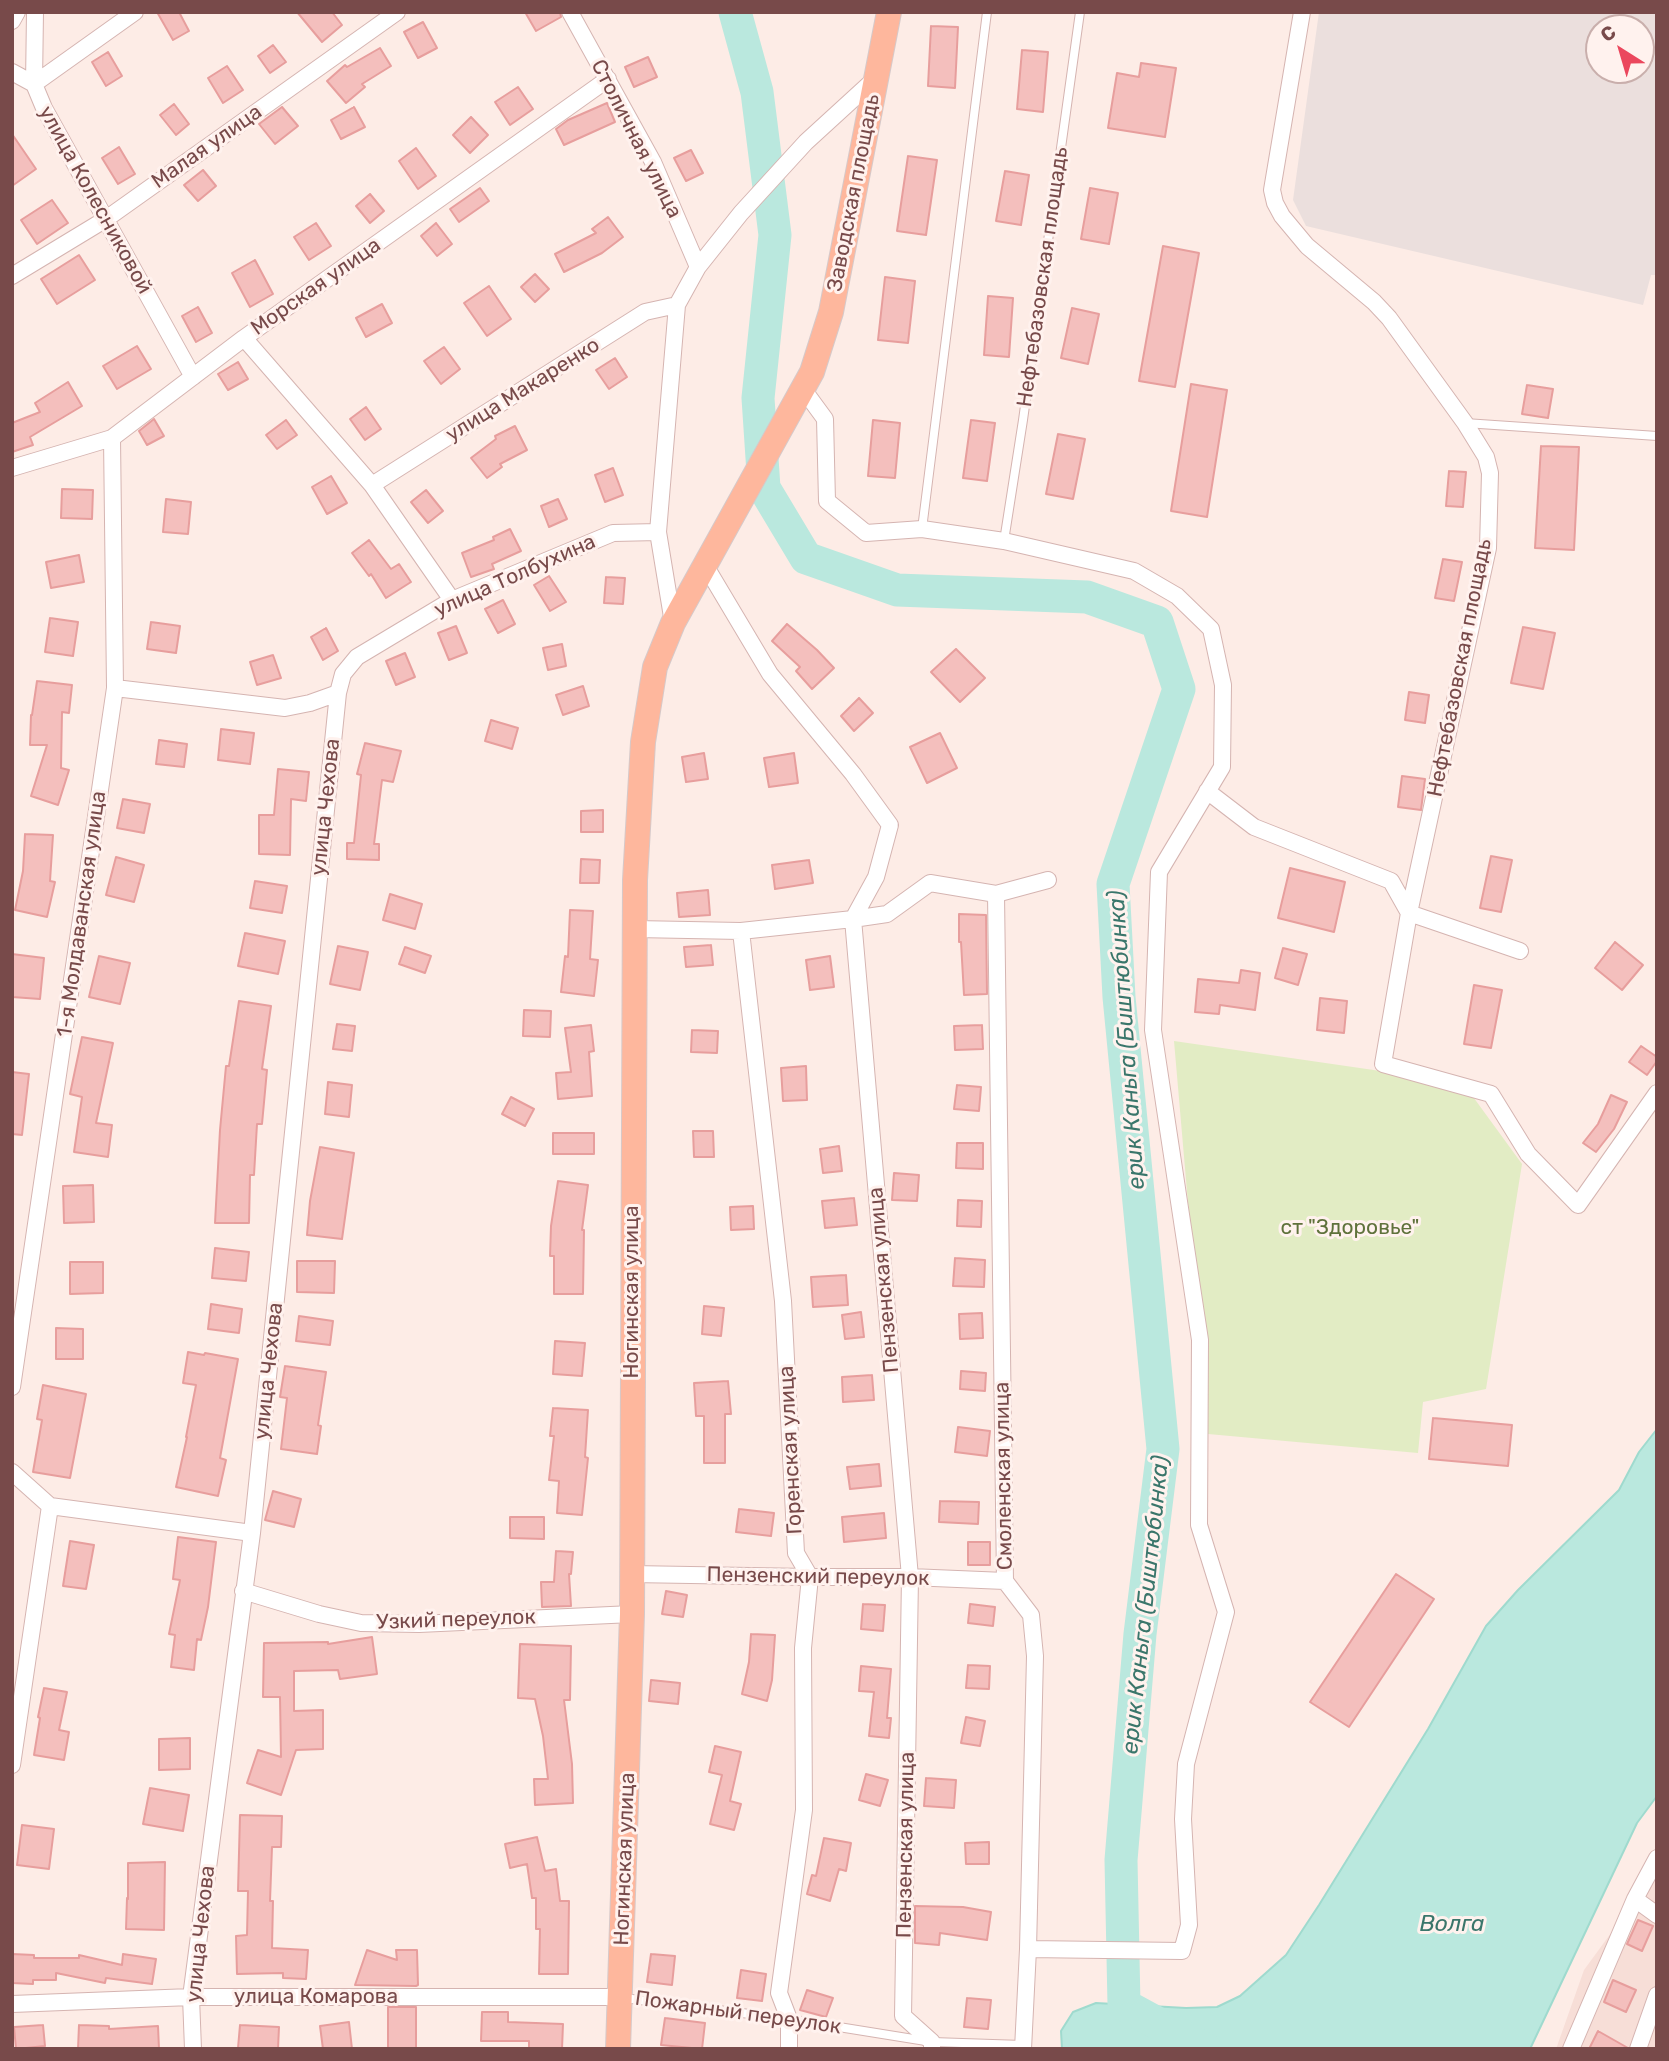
<!DOCTYPE html>
<html>
<head>
<meta charset="utf-8">
<style>
  body { margin:0 }
  #map { position:relative; width:1669px; height:2061px; overflow:hidden; background:#fdece6; font-family:Rubik,sans-serif }
  canvas { display:block }
  .frame { position:absolute; inset:0; border:14px solid #784a4a; pointer-events:none }
  .north { position:absolute; left:1585px; top:14px; width:70px; height:70px; box-sizing:border-box; background:#fff2ee; border:2px solid #c9afac; border-radius:50%; rotate:323deg; font-size:19px; font-weight:700; line-height:28px; text-align:center; color:#784a4a }
  .north::after { content:''; display:block; margin:auto; width:24px; height:32px; background:#eb475d; clip-path:polygon(50% 0,100% 100%,50% 72%,0 100%) }
</style>
</head>
<body>
<div id="map">
<canvas width="1669" height="2061"></canvas>
<div class="frame"></div>
<div class="north">С</div>
</div>
<script>
const c = document.querySelector('canvas').getContext('2d');
c.lineJoin = 'round';
function fill(path, color) { c.fillStyle = color; c.fill(path, 'evenodd'); }
const toPath = rows => new Path2D(rows.map(r => 'M' + r).join(''));
function strokePath(path, color, width, dash) { c.strokeStyle = color; c.lineWidth = width; c.lineCap = dash ? 'butt' : 'round'; c.setLineDash(dash || []); c.stroke(path); }
function label(font, color, halo, rows, align = 'center') {
  c.font = font + ' Rubik,sans-serif'; c.lineWidth = 6; c.setLineDash([]); c.textBaseline = 'middle'; c.strokeStyle = halo; c.fillStyle = color; for (const [text, x, y, turn = 0] of rows) {
    c.save(); c.translate(x, y); c.rotate((+turn || 0) * Math.PI / 180); c.textAlign = isNaN(turn) ? turn : align; if (halo) c.strokeText(text, 0, 0); c.fillText(text, 0, 0); c.restore();
  }
}
const residential = toPath([
  [1657,1870,1657,2049,1556,2049,1584,1970]
]);
const industrial = toPath([
  [1319,12,1657,12,1657,275,1651,275,1643,305,1306,226,1293,200],
  [1599,28,1641,28,1641,70,1599,70]
]);
const green = toPath([
  [1174,1041,1463,1083,1522,1164,1486,1389,1423,1402,1418,1453,1208,1434]
]);
const water = toPath([
  [1657,1429,1657,1796,1637,1823,1530,2049,1062,2049,1061,2031,1073,2012,1096,2003,1186,2008,1217,2007,1240,1996,1286,1955,1319,1905,1428,1729,1486,1626,1518,1590,1619,1490,1639,1452,1657,1429]
]);
const river = toPath([
  [735,12,757,92,775,235,758,398,764,488,806,558,897,590,1087,597,1157,622,1179,689,1113,884,1119,997,1163,1449,1140,1634,1121,1860,1124,2005,1205,2049]
]);
const building = toPath([
  [157,12,179,12,189,31,173,40,157,12],
  [297,12,332,12,342,25,322,42,297,12],
  [525,12,560,12,561,17,536,31,525,12],
  [423,22,437,48,418,58,404,32,423,22],
  [931,26,958,27,955,88,928,86,931,26],
  [273,45,286,62,270,73,258,56,273,45],
  [380,48,391,66,362,84,365,87,346,103,327,81,345,65,347,67,380,48],
  [1022,50,1048,52,1043,112,1017,109,1022,50],
  [108,52,122,76,106,86,92,62,108,52],
  [648,57,657,77,634,87,625,67,648,57],
  [1141,63,1176,68,1165,137,1108,128,1117,73,1139,77,1141,63],
  [227,66,243,90,223,103,208,78,227,66],
  [518,87,533,109,510,125,495,102,518,87],
  [607,103,615,122,564,145,556,129,568,120,607,103],
  [174,104,189,124,176,135,160,115,174,104],
  [282,107,298,126,275,144,259,124,282,107],
  [354,107,365,127,341,139,331,120,354,107],
  [471,117,488,135,470,153,453,135,471,117],
  [12,134,36,169,12,186,12,134],
  [119,147,135,174,118,184,102,158,119,147],
  [416,148,436,176,418,189,399,161,416,148],
  [691,150,703,173,686,181,674,158,691,150],
  [908,156,937,160,926,235,897,231,908,156],
  [203,170,216,186,198,201,184,185,203,170],
  [1005,171,1029,175,1021,225,996,221,1005,171],
  [480,188,489,201,459,222,450,209,480,188],
  [1090,188,1118,193,1109,244,1081,239,1090,188],
  [370,194,384,211,370,223,356,206,370,194],
  [52,200,68,223,37,244,21,220,52,200],
  [608,217,623,237,602,253,564,272,555,254,596,233,592,229,608,217],
  [316,223,331,246,309,260,294,237,316,223],
  [436,223,452,244,437,256,421,236,436,223],
  [1163,246,1199,253,1175,387,1139,381,1163,246],
  [79,255,95,280,57,304,41,279,79,255],
  [255,260,273,294,250,307,232,273,255,260],
  [535,274,549,289,535,302,521,287,535,274],
  [885,277,915,281,908,343,878,340,885,277],
  [489,286,511,319,487,336,464,303,489,286],
  [988,296,1013,298,1009,357,984,355,988,296],
  [382,304,392,323,366,337,356,318,382,304],
  [198,307,212,333,196,342,182,316,198,307],
  [1072,308,1099,314,1088,364,1061,358,1072,308],
  [137,346,151,369,117,389,103,366,137,346],
  [444,347,460,369,441,384,424,361,444,347],
  [615,358,627,377,609,389,596,370,615,358],
  [238,362,248,379,228,390,218,374,238,362],
  [68,382,82,406,30,437,33,445,12,452,12,423,40,412,35,403,68,382],
  [1191,384,1227,390,1207,517,1171,511,1191,384],
  [1527,385,1553,389,1548,418,1522,414,1527,385],
  [366,407,381,429,365,440,350,419,366,407],
  [154,419,164,436,147,445,139,431,154,419],
  [286,420,297,435,277,449,266,435,286,420],
  [873,420,900,423,895,478,868,476,873,420],
  [971,420,995,423,987,481,963,478,971,420],
  [515,426,527,450,500,464,502,467,487,478,471,458,496,439,495,436,515,426],
  [1058,434,1085,439,1073,499,1046,494,1058,434],
  [1541,446,1579,447,1574,550,1535,548,1541,446],
  [613,468,623,495,605,502,595,475,613,468],
  [1449,471,1466,472,1463,507,1446,506,1449,471],
  [331,476,347,503,327,514,312,487,331,476],
  [62,489,93,490,92,519,61,518,62,489],
  [426,490,443,511,428,523,411,502,426,490],
  [166,499,191,502,188,534,163,532,166,499],
  [558,499,567,519,549,527,541,506,558,499],
  [510,529,521,551,492,564,494,569,471,577,462,553,494,540,493,537,510,529],
  [369,540,391,569,399,564,411,582,386,598,371,574,369,576,352,553,369,540],
  [79,555,84,582,51,588,46,562,79,555],
  [1443,559,1462,562,1454,601,1435,598,1443,559],
  [549,576,566,602,550,611,534,585,549,576],
  [606,577,625,578,623,604,604,603,606,577],
  [503,600,515,624,498,633,485,609,503,600],
  [50,618,78,622,73,656,45,652,50,618],
  [151,622,180,626,176,653,147,649,151,622],
  [787,624,817,650,834,668,812,689,796,671,800,667,772,641,787,624],
  [456,626,467,653,449,660,438,633,456,626],
  [1523,627,1555,633,1543,689,1511,683,1523,627],
  [326,628,338,651,323,660,311,637,326,628],
  [562,644,566,666,548,670,543,648,562,644],
  [956,649,985,678,960,702,931,672,956,649],
  [405,653,415,677,396,685,386,661,405,653],
  [273,655,281,678,257,685,250,662,273,655],
  [37,681,72,685,69,713,62,712,61,768,69,770,58,805,31,796,47,745,30,745,31,715,32,715,37,681],
  [583,686,589,706,563,715,556,695,583,686],
  [1409,692,1429,695,1425,723,1405,720,1409,692],
  [859,698,873,713,854,731,841,716,859,698],
  [491,720,518,728,512,749,485,741,491,720],
  [221,729,254,733,250,764,218,760,221,729],
  [940,733,957,768,927,783,910,747,940,733],
  [159,740,187,744,184,767,156,764,159,740],
  [365,743,401,751,393,782,382,780,374,844,379,844,379,860,347,859,347,843,354,843,361,775,357,774,365,743],
  [704,753,708,779,686,782,682,757,704,753],
  [794,753,798,783,769,787,764,758,794,753],
  [278,769,309,772,306,801,291,799,290,855,259,854,259,815,274,815,278,769],
  [1402,776,1425,779,1421,810,1398,807,1402,776],
  [123,799,150,804,144,833,117,828,123,799],
  [603,810,603,832,581,832,581,811,603,810],
  [25,834,53,835,50,881,55,882,47,917,15,910,23,871,25,834],
  [1491,856,1512,860,1501,912,1480,908,1491,856],
  [116,857,144,865,134,902,106,895,116,857],
  [581,859,600,860,599,883,580,883,581,859],
  [809,860,813,883,775,889,772,865,809,860],
  [1290,868,1345,882,1334,932,1278,918,1290,868],
  [255,881,287,886,282,913,250,908,255,881],
  [708,890,710,915,679,917,677,893,708,890],
  [390,894,422,904,415,929,383,920,390,894],
  [570,910,593,911,590,959,598,960,594,996,561,992,565,956,568,957,570,910],
  [959,914,986,915,987,994,964,995,961,942,959,942,959,914],
  [245,933,285,941,278,974,238,966,245,933],
  [1615,942,1643,965,1622,990,1595,968,1615,942],
  [711,945,713,965,686,967,684,947,711,945],
  [338,946,368,952,360,990,330,984,338,946],
  [405,947,431,956,425,973,399,964,405,947],
  [1283,948,1307,954,1298,985,1275,978,1283,948],
  [12,954,44,958,40,999,12,997,12,954],
  [99,956,130,963,120,1004,89,997,99,956],
  [830,956,834,987,810,990,806,960,830,956],
  [1241,970,1260,973,1255,1010,1220,1005,1219,1014,1195,1012,1198,979,1239,983,1241,970],
  [1474,985,1502,990,1491,1048,1464,1044,1474,985],
  [1320,998,1347,1001,1344,1033,1317,1030,1320,998],
  [239,1001,271,1006,262,1069,267,1070,262,1124,257,1124,254,1175,250,1175,249,1223,215,1223,220,1130,226,1066,229,1066,239,1001],
  [524,1010,551,1011,550,1037,523,1036,524,1010],
  [337,1024,355,1026,352,1051,333,1049,337,1024],
  [591,1025,594,1051,589,1052,592,1096,558,1099,556,1073,571,1072,565,1028,591,1025],
  [982,1025,983,1049,955,1050,954,1026,982,1025],
  [692,1030,718,1031,717,1053,691,1052,692,1030],
  [82,1037,113,1043,96,1123,112,1125,108,1157,74,1152,82,1097,70,1094,82,1037],
  [1641,1046,1657,1057,1657,1061,1647,1075,1629,1062,1641,1046],
  [806,1066,807,1100,783,1101,781,1068,806,1066],
  [12,1072,29,1074,22,1135,12,1134,12,1072],
  [328,1082,352,1085,349,1117,325,1114,328,1082],
  [957,1085,981,1087,979,1111,954,1109,957,1085],
  [1611,1095,1627,1102,1614,1129,1596,1152,1583,1143,1598,1124,1611,1095],
  [511,1097,534,1109,525,1126,502,1114,511,1097],
  [693,1131,713,1131,714,1157,694,1157,693,1131],
  [553,1133,594,1133,594,1154,553,1154,553,1133],
  [957,1143,983,1143,983,1169,956,1168,957,1143],
  [839,1146,842,1171,823,1173,820,1149,839,1146],
  [320,1147,354,1153,342,1239,307,1235,310,1201,320,1147],
  [894,1173,919,1175,917,1201,892,1200,894,1173],
  [558,1181,588,1185,582,1230,584,1230,583,1294,554,1294,554,1256,550,1256,551,1226,558,1181],
  [93,1185,94,1222,64,1223,63,1186,93,1185],
  [854,1198,857,1225,825,1228,822,1201,854,1198],
  [958,1200,982,1201,981,1227,957,1226,958,1200],
  [753,1206,754,1229,731,1230,730,1207,753,1206],
  [215,1248,249,1252,246,1281,212,1278,215,1248],
  [955,1258,985,1260,984,1287,953,1286,955,1258],
  [297,1261,335,1261,334,1293,297,1292,297,1261],
  [70,1262,103,1262,103,1293,70,1294,70,1262],
  [846,1275,848,1305,813,1307,811,1277,846,1275],
  [211,1304,242,1309,239,1333,208,1329,211,1304],
  [704,1306,724,1308,721,1336,702,1334,704,1306],
  [861,1312,864,1337,845,1339,842,1315,861,1312],
  [982,1313,983,1338,960,1339,959,1314,982,1313],
  [299,1316,333,1321,330,1345,296,1341,299,1316],
  [56,1328,83,1329,83,1359,56,1359,56,1328],
  [555,1341,585,1343,582,1376,553,1374,555,1341],
  [188,1352,204,1355,205,1353,238,1359,220,1458,226,1460,218,1496,176,1487,187,1437,186,1437,196,1385,183,1383,188,1352],
  [285,1366,326,1372,318,1425,321,1426,317,1454,281,1449,287,1398,280,1397,285,1366],
  [961,1371,986,1373,985,1391,960,1389,961,1371],
  [872,1375,874,1400,843,1402,842,1377,872,1375],
  [728,1381,731,1414,725,1414,725,1463,704,1463,704,1416,696,1416,694,1383,728,1381],
  [43,1385,86,1394,70,1478,33,1472,42,1420,37,1419,43,1385],
  [553,1408,588,1410,585,1457,588,1458,582,1515,557,1513,559,1481,549,1480,554,1436,550,1436,553,1408],
  [1433,1418,1512,1425,1508,1466,1429,1459,1433,1418],
  [958,1427,990,1431,987,1456,955,1452,958,1427],
  [879,1464,881,1486,850,1489,847,1467,879,1464],
  [273,1491,301,1499,294,1527,265,1520,273,1491],
  [940,1501,979,1502,978,1524,939,1522,940,1501],
  [739,1509,774,1513,771,1536,736,1532,739,1509],
  [884,1513,886,1538,844,1542,842,1517,884,1513],
  [510,1517,544,1517,544,1539,510,1538,510,1517],
  [178,1537,216,1542,208,1607,201,1640,197,1639,194,1670,171,1667,175,1635,169,1634,180,1580,173,1579,178,1537],
  [70,1541,94,1545,86,1589,63,1586,70,1541],
  [968,1542,990,1542,990,1565,968,1565,968,1542],
  [556,1551,573,1552,571,1574,569,1574,571,1606,542,1607,541,1582,554,1582,556,1551],
  [1396,1574,1434,1599,1349,1727,1310,1702,1396,1574],
  [666,1591,687,1595,683,1617,662,1614,666,1591],
  [863,1604,885,1605,883,1631,861,1629,863,1604],
  [970,1604,995,1607,993,1626,968,1623,970,1604],
  [751,1634,775,1635,772,1680,767,1701,742,1694,749,1662,751,1634],
  [372,1637,377,1674,340,1679,338,1670,294,1671,294,1711,323,1710,323,1749,296,1750,281,1795,247,1783,258,1750,281,1757,280,1697,263,1697,264,1643,328,1642,328,1644,372,1637],
  [520,1644,571,1646,570,1700,564,1700,572,1764,573,1803,535,1805,534,1779,548,1779,543,1736,535,1699,518,1698,520,1644],
  [968,1665,990,1666,989,1689,966,1688,968,1665],
  [861,1666,891,1669,887,1718,891,1718,889,1738,869,1736,874,1692,859,1691,861,1666],
  [651,1680,680,1683,678,1704,649,1701,651,1680],
  [44,1688,67,1692,59,1730,69,1732,64,1760,34,1755,40,1718,38,1717,44,1688],
  [966,1717,985,1721,980,1746,961,1743,966,1717],
  [190,1738,190,1769,159,1770,159,1739,190,1738],
  [715,1746,741,1752,730,1801,741,1804,734,1830,710,1824,722,1775,709,1772,715,1746],
  [866,1774,888,1780,880,1806,859,1800,866,1774],
  [926,1778,956,1780,954,1808,924,1806,926,1778],
  [150,1788,189,1795,183,1831,143,1824,150,1788],
  [240,1815,282,1816,281,1847,272,1847,270,1901,273,1901,272,1948,308,1950,306,1979,283,1978,283,1973,237,1974,236,1936,247,1935,248,1891,238,1891,240,1815],
  [22,1825,54,1829,49,1869,17,1865,22,1825],
  [537,1837,545,1871,556,1869,560,1901,569,1901,568,1974,539,1974,540,1929,536,1929,536,1898,532,1898,527,1864,510,1868,505,1844,537,1837],
  [824,1838,851,1843,846,1871,839,1869,830,1901,807,1894,812,1875,816,1876,824,1838],
  [989,1842,989,1864,966,1864,965,1843,989,1842],
  [165,1862,164,1930,126,1929,127,1898,128,1899,128,1863,165,1862],
  [915,1906,963,1907,991,1912,987,1940,940,1933,939,1945,915,1943,915,1906],
  [1638,1920,1653,1926,1642,1951,1627,1944,1638,1920],
  [367,1950,397,1960,396,1950,417,1950,418,1985,416,1986,355,1985,367,1950],
  [12,1954,34,1955,34,1958,79,1958,79,1955,122,1965,123,1954,156,1959,152,1984,106,1978,105,1983,56,1973,56,1980,33,1980,33,1984,12,1983,12,1954],
  [651,1954,675,1956,672,1985,647,1982,651,1954],
  [741,1970,766,1974,762,2001,737,1998,741,1970],
  [1613,1980,1636,1990,1626,2012,1604,2002,1613,1980],
  [807,1990,833,1998,826,2017,800,2010,807,1990],
  [967,1998,991,2000,988,2029,964,2027,967,1998],
  [388,2007,416,2007,416,2049,388,2049,388,2007],
  [482,2012,508,2012,508,2022,563,2024,562,2049,529,2049,529,2041,481,2041,482,2012],
  [665,2018,705,2023,702,2049,661,2045,665,2018],
  [349,2022,352,2049,323,2049,320,2026,349,2022],
  [43,2025,45,2046,16,2049,14,2027,43,2025],
  [79,2025,109,2026,109,2029,158,2026,159,2049,78,2049,79,2025],
  [240,2025,279,2027,278,2049,238,2048,240,2025],
  [1598,2031,1628,2048,1628,2049,1589,2049,1598,2031]
]);
const service = toPath([
  [1465,423,1657,436],
  [922,529,987,12],
  [1004,541,1023,420,1080,12],
  [624,1998,789,2019,932,2042,1023,2045]
]);
const minor = toPath([
  [35,12,34,84,44,108,193,377],
  [570,12,653,162,698,267],
  [1302,12,1272,190,1275,203,1282,216,1307,246,1374,302,1389,318,1465,423,1486,457,1490,473,1488,548,1409,913,1383,1064,1491,1094,1528,1154,1578,1205,1657,1093],
  [12,21,17,12],
  [12,72,34,84,135,12],
  [12,276,106,219,397,12],
  [244,338,372,485,452,600],
  [803,389,825,419,827,501,866,533,922,529,1004,541,1134,571,1177,596,1211,629,1223,685,1222,767,1159,872,1153,1030,1200,1340,1199,1525,1226,1612,1186,1764,1183,1819,1189,1925,1182,1951,1028,1949],
  [12,468,112,438,244,338,608,79],
  [372,485,645,312,677,305],
  [705,565,770,674,853,774,890,825,876,877,853,919,910,1577,903,2016,932,2042,932,2049],
  [673,623,658,532,677,305,698,267,741,213,806,142,876,78],
  [115,688,285,708,310,703,338,693,343,674,357,657,452,600,613,533,658,532],
  [1207,791,1254,827,1391,881,1409,913,1520,951],
  [996,894,1005,1581,1031,1615,1035,1656,1028,1949,1023,2049],
  [635,929,741,931,853,919,887,914,930,883,996,894,1048,880],
  [741,931,783,1301,796,1553,810,1577,803,1648,804,1810,779,1993,789,2019,789,2049],
  [12,1387,115,688,112,438],
  [12,1472,50,1506,252,1533],
  [631,1574,810,1577,910,1577,1005,1581],
  [243,1591,319,1614,361,1623,419,1624,632,1614],
  [12,1765,50,1506],
  [1635,1899,1657,1915],
  [12,2004,191,1997,621,1997],
  [193,2049,191,1997,252,1533,338,693],
  [1571,2049,1635,1899,1657,1858],
  [1638,2049,1657,1995]
]);
const primary = toPath([
  [618,2049,632,1614,635,880,643,742,655,667,673,623,812,372,831,312,889,12]
]);
const streetNames = [
  ["Столичная улица",636,139,63],
  ["Малая улица",207,147,-35],
  ["Заводская площадь",854,193,-79],
  ["улица Колесниковой",95,200,61],
  ["Нефтебазовская площадь",1043,277,-82],
  ["Морская улица",316,287,-35],
  ["улица Макаренко",523,390,-32],
  ["улица Толбухина",515,576,-24],
  ["Нефтебазовская площадь",1460,668,-79],
  ["улица Чехова",326,807,-84],
  ["1-я Молдаванская улица",82,914,-82],
  ["Пензенская улица",884,1280,-95],
  ["Ногинская улица",632,1292,-90],
  ["улица Чехова",269,1371,-84],
  ["Горенская улица",791,1450,-93],
  ["Смоленская улица",1004,1476,-91],
  ["Пензенский переулок",818,1577,1],
  ["Узкий переулок",456,1620,-2],
  ["Пензенская улица",906,1845,-89],
  ["Ногинская улица",625,1859,-88],
  ["улица Чехова",201,1934,-84],
  ["улица Комарова",316,1997],
  ["Пожарный переулок",738,2013,8]
];
const parkNames = [
  ["ст \"Здоровье\"",1350,1228]
];
const waterNames = [
  ["ерик Каньга (Биштюбинка)",1127,1040,-94],
  ["ерик Каньга (Биштюбинка)",1146,1605,-84],
  ["Волга",1452,1924]
];
fill(residential, '#f7ded7');
fill(industrial, '#ebdfdd');
fill(green, '#e2ecc4');
fill(water, '#bae8de');
strokePath(water, '#9fdace', 2);
strokePath(river, '#bae8de', 33);
fill(building, '#f4bfbd');
strokePath(building, '#e79e9d', 2);
strokePath(service, '#d5b4b1', 10);
strokePath(minor, '#d5b4b1', 18);
strokePath(primary, '#d6c9c9', 26);
strokePath(service, '#fff', 8);
strokePath(minor, '#fff', 16);
strokePath(primary, '#feb79d', 24);
label('21px', '#784a4a', '#fff2ee', streetNames);
label('21px', '#5f723b', '#fff2ee', parkNames);
label('italic 23px', '#3a766b', '#fff2ee', waterNames);
</script>
</body>
</html>
